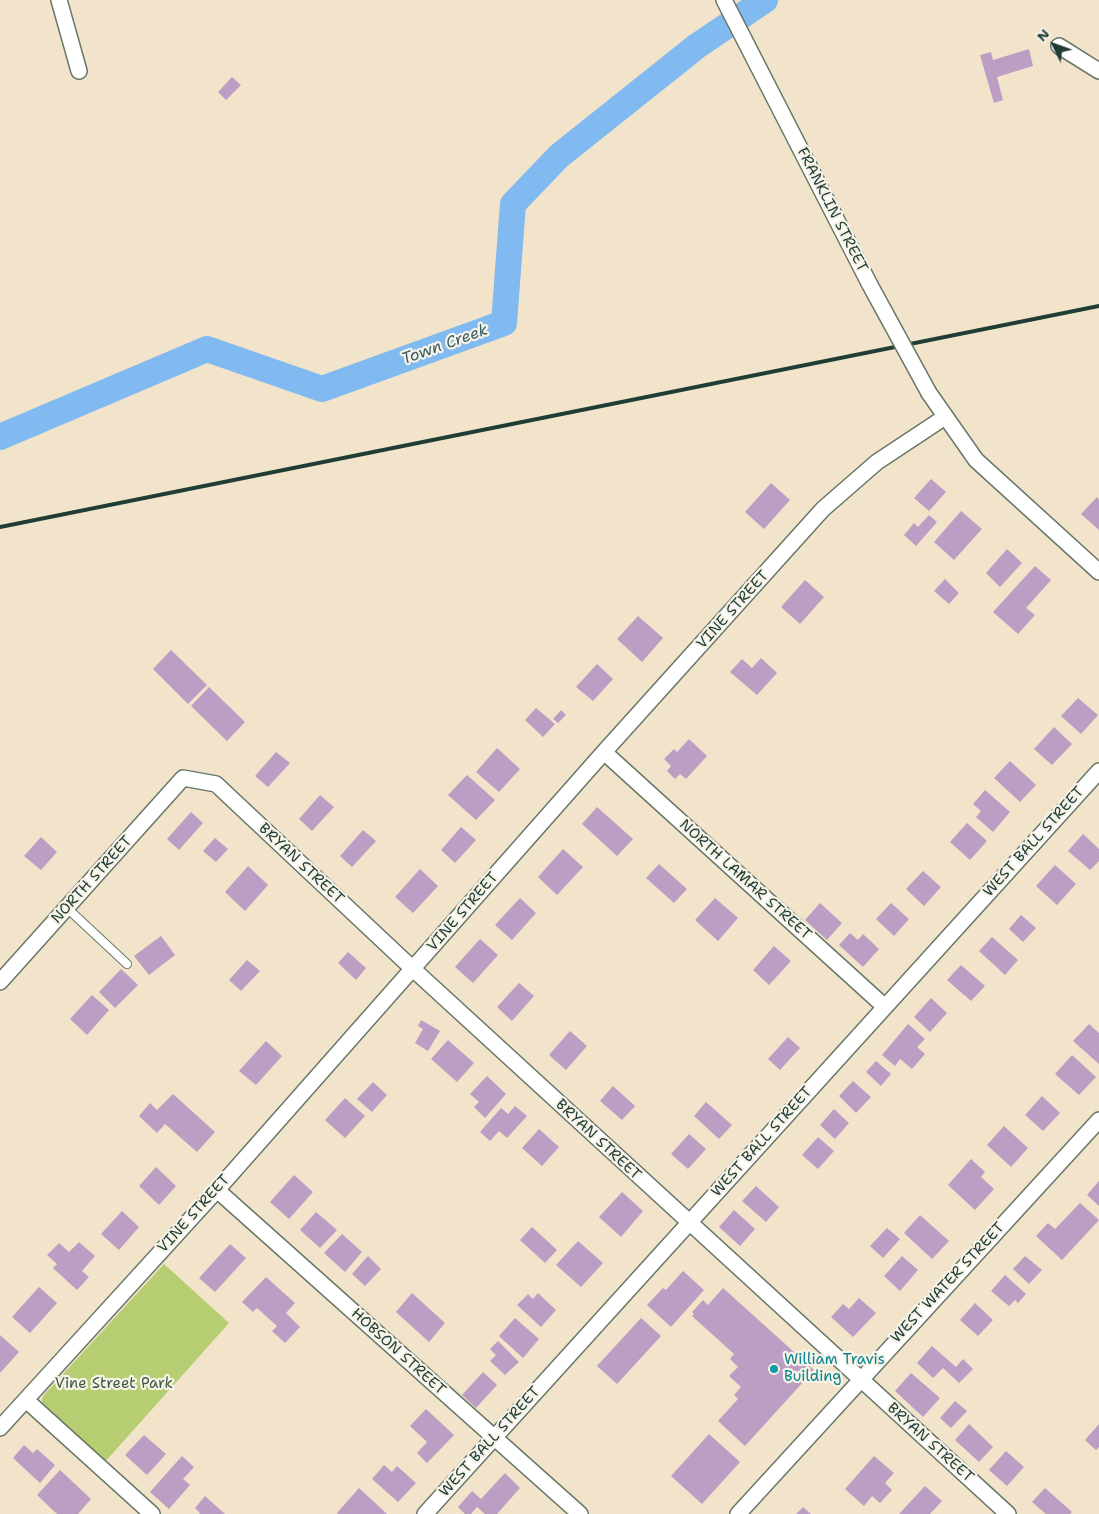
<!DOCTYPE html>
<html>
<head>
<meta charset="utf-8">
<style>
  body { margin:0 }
  #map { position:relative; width:1099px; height:1514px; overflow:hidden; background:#f1e4ca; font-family:"Shantell Sans",sans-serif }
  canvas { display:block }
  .north { position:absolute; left:1029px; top:20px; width:50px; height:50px; -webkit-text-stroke:4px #f7f3e8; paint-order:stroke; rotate:312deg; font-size:14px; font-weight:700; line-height:20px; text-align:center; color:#1f3d34 }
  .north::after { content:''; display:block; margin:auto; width:18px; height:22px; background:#1f3d34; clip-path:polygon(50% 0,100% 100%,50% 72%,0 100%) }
</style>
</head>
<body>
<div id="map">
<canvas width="1099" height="1514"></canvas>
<div class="north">N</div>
</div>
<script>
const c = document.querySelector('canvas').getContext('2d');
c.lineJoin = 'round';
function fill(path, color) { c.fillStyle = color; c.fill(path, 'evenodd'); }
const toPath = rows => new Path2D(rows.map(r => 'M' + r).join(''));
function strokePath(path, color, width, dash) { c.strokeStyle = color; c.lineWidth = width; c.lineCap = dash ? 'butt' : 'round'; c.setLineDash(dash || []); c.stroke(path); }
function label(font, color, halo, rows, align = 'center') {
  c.font = font + ' "Shantell Sans",sans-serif'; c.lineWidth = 4.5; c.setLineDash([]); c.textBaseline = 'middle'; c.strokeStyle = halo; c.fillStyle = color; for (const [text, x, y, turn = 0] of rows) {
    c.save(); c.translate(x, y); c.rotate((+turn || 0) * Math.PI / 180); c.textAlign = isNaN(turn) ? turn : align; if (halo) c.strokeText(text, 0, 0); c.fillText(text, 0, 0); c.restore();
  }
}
const green = toPath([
  [164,1264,229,1323,104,1463,43,1408,42,1400,43,1396]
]);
const river = toPath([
  [0,437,207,349,322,389,504,323,513,204,559,156,697,46,765,0]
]);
const building = toPath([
  [1029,49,1033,66,997,77,1003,100,994,103,980,55,991,52,993,60],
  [232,77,241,85,226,100,218,92],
  [931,479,946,492,929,511,914,498],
  [771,483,790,500,764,529,745,512],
  [1097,497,1099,500,1099,530,1081,514],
  [961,511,982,529,954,560,934,542],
  [929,515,937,522,916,546,904,535,914,523,918,527],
  [1007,549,1022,563,1000,587,986,573],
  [1035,566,1051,580,1026,608,1035,615,1018,634,993,612],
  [945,579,959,593,949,604,934,591],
  [805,580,824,597,800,624,781,607],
  [638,616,663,638,642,662,617,639],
  [171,650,207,685,188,704,153,669],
  [761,658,777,673,757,695,730,672,742,659,752,668],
  [597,664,613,679,593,701,576,687],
  [209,687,245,722,227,741,191,706],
  [1078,698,1098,715,1081,734,1061,716],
  [536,708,555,724,543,737,525,720],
  [561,710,566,715,558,723,553,719],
  [1054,727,1072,744,1052,765,1034,749],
  [689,739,707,756,686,779,680,774,675,779,667,771,671,766,664,759,674,749,677,752],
  [497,748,520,769,499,792,476,772],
  [276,752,290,763,268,787,255,776],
  [1010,761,1036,785,1020,802,994,778],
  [467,775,495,800,476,820,448,795],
  [985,790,1010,812,993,832,976,817,981,811,973,804],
  [320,795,334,807,312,831,299,819],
  [597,807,633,839,617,856,582,824],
  [191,812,203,823,179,850,167,839],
  [967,823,987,841,970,860,950,842],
  [461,827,476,840,455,863,441,850],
  [363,830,376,841,352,867,340,856],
  [1083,834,1099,849,1099,861,1090,870,1068,851],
  [41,837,57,852,41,870,24,856],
  [215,838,228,849,216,862,203,851],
  [563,849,583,867,557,895,538,877],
  [659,864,687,889,674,903,646,878],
  [1055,865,1076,884,1057,905,1036,886],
  [248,866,268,885,245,911,225,892],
  [420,869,438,886,413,913,395,897],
  [923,871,941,887,924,906,906,889],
  [520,898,536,913,512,940,495,925],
  [715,898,738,918,718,941,695,920],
  [820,903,842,923,827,940,805,920],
  [891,903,909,919,894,936,876,919],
  [1021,915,1036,928,1023,942,1009,929],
  [850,933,858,940,863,934,879,949,863,967,839,945],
  [161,936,175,955,149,975,134,956],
  [992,937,1018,960,1005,975,979,951],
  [480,939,498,955,473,983,455,967],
  [774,946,791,961,769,985,753,970],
  [348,952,366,968,356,980,338,963],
  [247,960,260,971,241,991,229,980],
  [961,965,985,986,971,1001,947,980],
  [121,969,138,985,115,1008,99,992],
  [519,983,534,996,512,1021,497,1007],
  [92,995,109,1010,87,1035,70,1019],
  [931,998,947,1013,930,1032,914,1017],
  [421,1020,440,1031,428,1051,415,1043,423,1029,418,1026],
  [908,1024,925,1039,917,1047,925,1054,912,1069,900,1059,895,1066,882,1055],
  [1089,1024,1099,1033,1099,1064,1073,1041],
  [570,1031,587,1046,566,1070,549,1055],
  [788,1037,800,1048,780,1070,768,1059],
  [448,1040,474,1063,457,1082,431,1059],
  [266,1041,282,1056,256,1085,239,1071],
  [1072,1055,1096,1077,1079,1095,1055,1074],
  [876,1061,891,1074,881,1086,866,1072],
  [487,1076,506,1094,485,1118,474,1107,479,1102,470,1094],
  [853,1081,871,1097,856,1113,839,1096],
  [373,1082,387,1095,372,1112,357,1099],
  [613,1086,635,1106,622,1120,600,1101],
  [173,1094,215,1132,197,1152,165,1124,157,1133,139,1116,150,1103,157,1110],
  [1042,1096,1060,1113,1043,1131,1025,1115],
  [345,1098,365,1116,345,1138,325,1120],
  [706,1102,732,1125,719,1139,694,1116],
  [515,1106,527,1116,507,1138,499,1131,490,1141,480,1132,501,1108,508,1114],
  [834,1109,849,1123,835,1139,820,1125],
  [1004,1126,1028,1148,1011,1167,987,1145],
  [539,1129,559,1147,542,1166,522,1148],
  [689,1134,706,1149,688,1169,671,1154],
  [818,1137,834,1151,818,1169,802,1155],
  [971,1159,985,1172,981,1177,994,1189,975,1210,948,1185],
  [156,1167,176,1186,159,1205,139,1186],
  [294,1175,313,1192,289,1219,270,1202],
  [1099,1181,1099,1206,1087,1195],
  [756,1186,779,1207,766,1222,742,1201],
  [622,1192,643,1211,621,1237,599,1217],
  [1080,1203,1099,1220,1062,1260,1036,1236,1048,1223,1055,1229],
  [734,1210,755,1229,740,1246,719,1227],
  [122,1211,139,1227,119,1250,101,1234],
  [316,1212,337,1230,320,1248,300,1230],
  [920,1215,949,1241,932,1259,904,1233],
  [532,1227,557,1250,545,1263,520,1240],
  [887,1228,900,1239,883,1258,870,1246],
  [342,1234,362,1252,345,1272,324,1253],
  [578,1241,603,1263,581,1287,556,1265],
  [79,1242,95,1256,82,1271,89,1277,77,1290,53,1268,57,1264,47,1255,59,1243,69,1252],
  [230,1244,246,1258,215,1292,199,1278],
  [368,1256,381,1269,365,1286,352,1274],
  [902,1256,918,1270,900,1291,884,1276],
  [1025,1256,1042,1270,1029,1284,1013,1269],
  [683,1271,704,1290,671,1327,647,1305,663,1288,666,1290],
  [1005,1275,1026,1294,1018,1303,1015,1300,1009,1306,991,1291],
  [266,1277,295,1303,286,1313,300,1327,285,1343,272,1331,277,1326,257,1308,253,1312,242,1302],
  [39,1287,57,1303,30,1333,12,1317],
  [723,1288,814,1370,745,1446,718,1421,738,1399,734,1395,741,1387,729,1376,738,1367,730,1359,734,1354,692,1316,694,1314,692,1312,703,1300,708,1305],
  [412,1293,445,1323,429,1342,396,1312],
  [538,1293,556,1310,541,1327,517,1305,528,1294,533,1299],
  [859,1298,876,1313,853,1337,831,1317,843,1304,849,1309],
  [975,1303,993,1320,978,1336,960,1320],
  [515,1318,539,1339,523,1358,499,1336],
  [641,1318,661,1336,617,1384,597,1366],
  [0,1335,19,1352,0,1373],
  [498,1341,519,1362,505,1375,490,1361,496,1355,490,1349],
  [932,1346,956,1367,963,1359,973,1369,959,1383,943,1368,933,1378,917,1363],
  [483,1372,497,1385,476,1408,462,1395],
  [911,1373,940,1398,923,1417,895,1391],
  [955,1401,967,1411,951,1428,940,1418],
  [426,1409,454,1435,427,1463,417,1453,427,1442,410,1426],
  [969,1424,993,1447,979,1462,955,1440],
  [1099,1424,1099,1447,1096,1450,1085,1440],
  [709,1434,740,1462,702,1504,671,1476],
  [144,1435,166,1454,147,1475,125,1455],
  [24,1445,33,1453,37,1449,55,1465,40,1483,13,1458],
  [1006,1451,1024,1467,1007,1486,989,1470],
  [182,1456,194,1467,183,1479,190,1485,169,1509,150,1492],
  [874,1456,894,1473,885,1483,892,1490,880,1503,872,1496,864,1506,845,1489],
  [384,1465,392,1472,397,1466,416,1483,398,1502,372,1479],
  [60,1470,91,1499,78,1514,57,1514,37,1495],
  [505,1473,520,1488,497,1514,485,1514,477,1507,471,1514,465,1514,458,1507,472,1491,481,1499],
  [925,1486,942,1501,930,1514,899,1514],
  [359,1488,387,1514,338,1514,337,1513],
  [1045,1488,1072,1512,1070,1514,1046,1514,1032,1502],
  [205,1496,225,1514,199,1514,200,1513,195,1508],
  [803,1507,811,1514,796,1514]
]);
const lane = toPath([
  [67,908,127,964]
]);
const street = toPath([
  [59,0,79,71],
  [724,0,870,285],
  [1059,46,1099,71],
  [929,393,976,460,1099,572],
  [604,752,885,1007],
  [0,982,183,778,216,784,413,969,1008,1514],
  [217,1190,580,1514],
  [26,1400,152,1514],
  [0,1428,217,1190,604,752,823,509,877,462,945,417],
  [425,1514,1099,771],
  [738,1514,1099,1120]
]);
const rail = toPath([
  [0,527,1099,306]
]);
const streetBridge = toPath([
  [870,285,929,393]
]);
const markers = [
  [774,1369,5,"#0f9aa8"]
];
const streetNames = [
  ["FRANKLIN STREET",832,210,63],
  ["VINE STREET",733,610,-48],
  ["WEST BALL STREET",1034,842,-48],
  ["BRYAN STREET",301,864,43],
  ["NORTH STREET",92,880,-48],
  ["NORTH LAMAR STREET",745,880,42],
  ["VINE STREET",463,912,-49],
  ["BRYAN STREET",598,1140,43],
  ["WEST BALL STREET",762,1142,-48],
  ["VINE STREET",194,1214,-48],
  ["WEST WATER STREET",948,1283,-47],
  ["HOBSON STREET",398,1352,42],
  ["WEST BALL STREET",490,1442,-48],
  ["BRYAN STREET",930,1443,42]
];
const cultureNames = [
  ["William Travis",784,1360],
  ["Building",784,1377]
];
const parkNames = [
  ["Vine Street Park",114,1384]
];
const waterNames = [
  ["Town Creek",445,345,-20]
];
fill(green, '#b7cd71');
strokePath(river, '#81b9f1', 26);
fill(building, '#bc9dc3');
strokePath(lane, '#687768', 10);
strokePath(street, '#687768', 18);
strokePath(lane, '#fff', 8);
strokePath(street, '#fff', 15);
strokePath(rail, '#1f3d34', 4);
strokePath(streetBridge, '#687768', 18, []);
strokePath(streetBridge, '#fff', 15);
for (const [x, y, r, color] of markers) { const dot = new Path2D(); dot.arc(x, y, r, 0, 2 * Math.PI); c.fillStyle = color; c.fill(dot); strokePath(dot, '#f7f3e8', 2); }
label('15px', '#1f3d34', '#f7f3e8', streetNames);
label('15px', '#0d838f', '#f7f3e8', cultureNames, 'left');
label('15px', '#3d5a40', '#f7f3e8', parkNames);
label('italic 16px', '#385c63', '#f7f3e8', waterNames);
</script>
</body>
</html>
